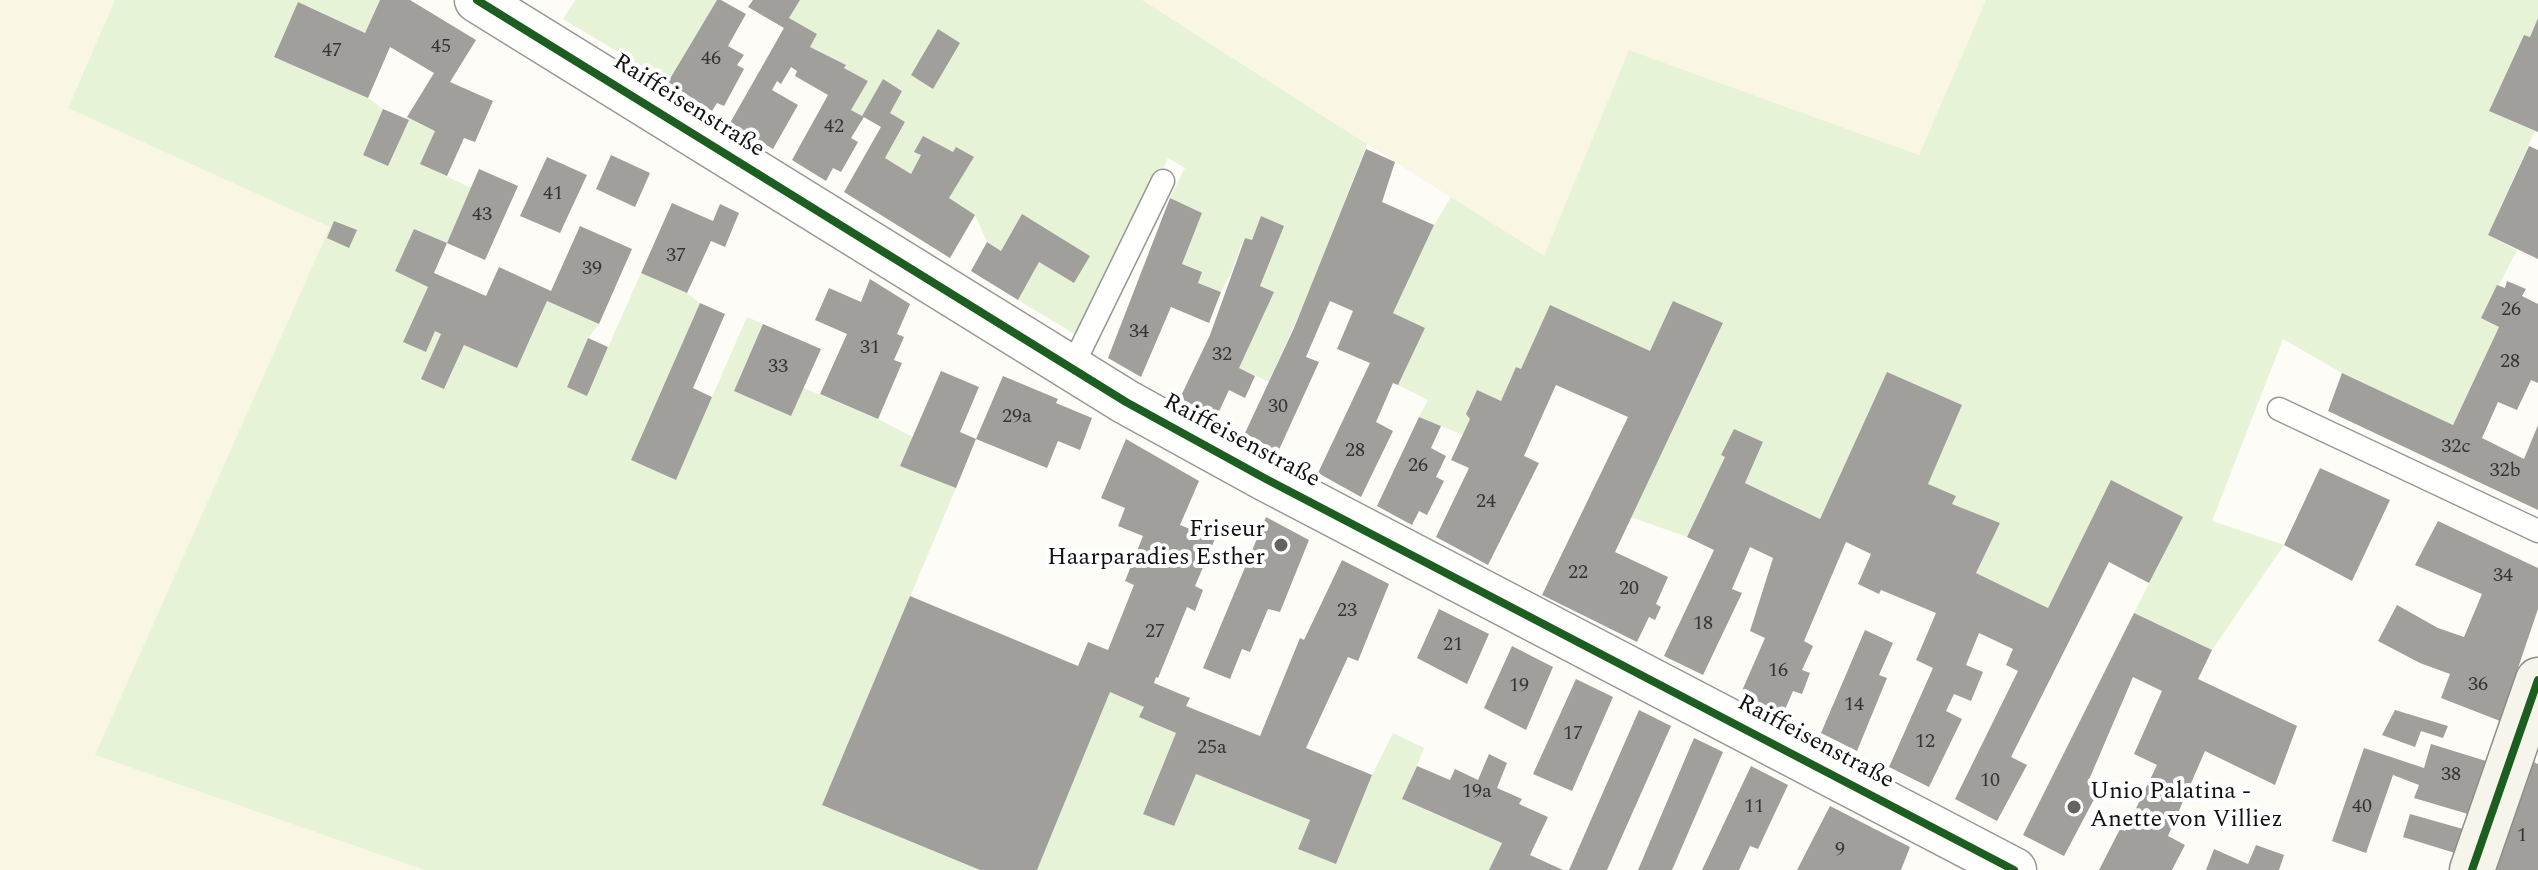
<!DOCTYPE html>
<html>
<head>
<meta charset="utf-8">
<style>
  body { margin:0 }
  canvas { display:block; background:#fdfcf7 }
</style>
</head>
<body>
<canvas width="2538" height="870"></canvas>
<script>
const c = document.querySelector('canvas').getContext('2d');
c.lineJoin = 'round';
function fill(path, color) { c.fillStyle = color; c.fill(path, 'evenodd'); }
const toPath = rows => new Path2D(rows.map(r => 'M' + r).join(''));
function strokePath(path, color, width, dash) { c.strokeStyle = color; c.lineWidth = width; c.lineCap = dash ? 'butt' : 'round'; c.setLineDash(dash || []); c.stroke(path); }
function label(font, color, halo, rows, align = 'center') {
  c.font = font + ' Spectral,serif'; c.lineWidth = 8; c.setLineDash([]); c.textBaseline = 'middle'; c.strokeStyle = halo; c.fillStyle = color; for (const [text, x, y, turn = 0] of rows) {
    c.save(); c.translate(x, y); c.rotate((+turn || 0) * Math.PI / 180); c.textAlign = isNaN(turn) ? turn : align; if (halo) c.strokeText(text, 0, 0); c.fillText(text, 0, 0); c.restore();
  }
}
const farmland = toPath([
  [0,0,115,0,68,108,331,226,96,755,424,870,0,870],
  [1142,0,1986,0,1919,155,1629,50,1544,257]
]);
const green = toPath([
  [115,0,380,0,365,33,298,2,274,56,368,98,383,109,363,155,388,166,407,117,435,131,421,164,471,188,447,243,414,229,395,271,428,287,404,342,426,352,435,331,441,334,422,379,445,388,464,345,517,368,547,301,599,324,588,338,567,386,587,395,641,273,687,293,700,303,632,461,676,479,747,317,763,324,734,391,804,388,878,419,913,437,956,488,822,805,980,870,424,870,95,755,330,227,68,108],
  [575,0,717,0,668,82,563,19],
  [800,0,1142,0,1367,144,1309,292,1269,382,1239,368,1273,292,1260,286,1284,226,1261,216,1252,240,1244,238,1231,273,1221,292,1198,283,1182,264,1202,213,1170,198,1185,168,1168,158,1081,338,1018,300,1039,262,1074,283,1090,256,1001,251,987,242,975,215,949,198,973,158,953,152,915,151,921,155,911,174,885,158,905,123,890,113,902,90,883,80,862,116,851,110,868,81,844,68,845,65,810,47,817,34,789,18],
  [1986,0,2538,0,2538,17,2530,37,2524,35,2490,111,2535,131,2488,235,2517,250,2482,318,2499,327,2453,425,2342,373,2283,339,2212,521,2284,545,2212,650,2134,613,2183,517,2112,481,2048,608,1976,573,2000,523,1952,504,1955,496,1928,484,1887,373,1820,519,1745,483,1763,443,1734,429,1721,455,1725,457,1687,537,1631,517,1723,324,1674,301,1650,351,1550,306,1521,369,1516,367,1501,401,1476,391,1466,413,1470,419,1463,435,1419,417,1428,400,1398,385,1425,328,1393,313,1434,225,1451,197,1544,256,1629,50,1919,155],
  [1110,692,1144,707,1140,717,1176,733,1143,813,1173,826,1196,774,1310,820,1298,849,1336,864,1372,775,1393,733,1424,748,1403,800,1502,843,1489,870,1037,870]
]);
const building = toPath([
  [380,0,410,0,476,40,450,82,493,101,475,142,464,138,447,176,420,164,435,131,407,117,434,73,390,47,368,98,274,57,298,2,365,33],
  [717,0,721,0,746,14,728,46,744,55,737,65,744,69,724,106,717,103,712,111,668,82],
  [753,0,800,0,789,18,817,34,810,47,846,65,844,68,868,81,851,110,864,117,851,138,858,142,841,172,833,168,826,181,792,160,828,95,795,76,797,71,791,67,781,84,777,81,772,90,798,105,773,149,730,123,784,28,748,7],
  [2538,18,2538,132,2489,111,2524,35,2530,37],
  [938,29,960,43,933,89,911,75],
  [883,79,902,91,890,113,905,122,885,158,911,174,921,155,914,152,923,136,953,152,956,147,974,157,949,198,975,215,950,258,844,192,881,127,862,116],
  [383,109,409,120,388,166,363,155],
  [2529,146,2538,150,2538,259,2488,235],
  [1366,149,1395,162,1382,202,1434,225,1393,313,1425,328,1398,385,1393,383,1376,422,1393,431,1361,497,1318,473,1370,363,1337,349,1353,311,1330,301,1306,357,1319,362,1278,452,1245,433,1294,328],
  [611,155,650,173,635,207,596,189],
  [547,157,587,175,560,233,520,216],
  [479,169,518,186,485,260,447,243],
  [1170,198,1202,213,1182,264,1202,272,1198,283,1221,292,1209,323,1171,307,1141,377,1108,358],
  [672,203,713,221,720,204,739,213,725,247,711,241,687,293,641,273],
  [1022,214,1090,256,1074,283,1039,262,1018,300,971,271,987,242,1001,251],
  [1261,216,1284,226,1260,286,1274,292,1239,368,1255,376,1245,398,1229,390,1216,418,1180,398,1210,335,1245,238,1252,240],
  [334,221,357,230,349,248,327,238],
  [580,226,632,249,599,324,547,301,517,368,464,345,444,389,421,379,441,334,435,331,426,352,403,342,428,287,395,271,414,229,447,243,434,273,486,296,499,267,551,291],
  [870,279,910,304,897,334,904,337,894,360,902,363,878,419,820,394,847,334,815,320,829,288,861,302],
  [2507,281,2526,289,2522,296,2538,304,2538,383,2531,380,2517,410,2498,402,2482,438,2524,459,2538,425,2538,510,2328,411,2342,373,2453,425,2499,327,2481,318,2497,285,2505,288],
  [1673,301,1723,323,1615,552,1668,577,1656,604,1661,607,1655,620,1649,617,1637,642,1542,595,1628,417,1556,385,1524,456,1539,463,1488,565,1436,537,1469,468,1451,460,1470,419,1466,414,1477,390,1501,401,1516,367,1521,369,1550,305,1650,351],
  [700,303,725,314,693,388,712,397,676,480,631,460],
  [763,324,821,349,791,416,734,391],
  [588,338,608,347,587,396,567,387],
  [941,371,979,387,960,432,976,439,956,488,900,466],
  [1887,372,1962,405,1928,484,1956,496,1952,504,2000,523,1976,573,2048,608,2111,480,2183,517,2149,583,2109,562,2011,757,2027,765,1997,821,1955,799,2018,671,2006,665,2013,649,1979,633,1966,665,1983,672,1971,701,1954,694,1946,711,1962,719,1929,787,1889,767,1933,668,1916,660,1936,613,1881,590,1879,594,1858,584,1871,554,1846,542,1804,641,1813,646,1802,670,1810,673,1802,694,1793,691,1783,714,1741,693,1765,638,1750,631,1773,558,1750,547,1732,589,1742,593,1703,675,1664,656,1714,550,1687,537,1725,457,1721,455,1734,429,1763,442,1745,483,1820,519],
  [1003,376,1058,399,1056,403,1092,418,1080,450,1058,441,1047,468,976,439],
  [1419,417,1441,426,1431,448,1446,456,1436,477,1444,481,1427,515,1419,511,1412,525,1377,506],
  [1126,439,1199,481,1180,525,1215,539,1195,586,1203,590,1195,611,1187,607,1158,678,1156,677,1154,683,1190,698,1186,706,1260,736,1300,638,1304,640,1342,560,1389,584,1358,661,1348,657,1306,748,1372,775,1336,864,1298,849,1310,820,1196,774,1174,826,1143,814,1176,733,1139,717,1144,707,1110,692,1037,870,980,870,822,805,910,596,1078,666,1088,642,1108,650,1134,585,1125,581,1143,536,1118,526,1125,508,1101,498],
  [2320,468,2390,500,2352,581,2284,545],
  [1266,517,1309,540,1280,612,1268,609,1250,652,1242,649,1230,679,1203,668],
  [2438,521,2538,568,2538,609,2500,721,2441,698,2450,674,2420,663,2378,641,2397,605,2438,628,2464,637,2482,594,2415,565],
  [1439,609,1489,634,1467,684,1417,658],
  [2134,613,2212,650,2198,679,2297,726,2275,785,2205,751,2168,836,2185,845,2172,870,2099,870,2120,829,2125,831,2157,765,2134,754,2162,691,2133,677,2088,782,2100,788,2064,856,2023,835],
  [1865,630,1893,643,1879,675,1887,678,1857,751,1821,733],
  [1512,646,1553,667,1526,730,1484,708],
  [1576,679,1613,697,1572,791,1533,774],
  [1639,710,1671,726,1607,870,1569,870],
  [2395,710,2448,726,2443,738,2421,731,2415,747,2382,735],
  [1694,738,1723,752,1672,870,1638,870],
  [2431,744,2486,761,2468,814,2414,798,2419,785,2393,775,2366,853,2332,841,2364,748,2424,768],
  [1489,754,1507,763,1497,788,1522,799,1519,804,1548,817,1530,855,1563,870,1489,870,1502,843,1402,799,1417,766,1450,780,1455,769,1478,780],
  [2531,761,2538,764,2538,870,2494,870],
  [1751,766,1788,785,1758,849,1750,846,1739,870,1702,870],
  [1830,806,1910,847,1901,870,1797,870],
  [2410,814,2463,829,2455,853,2403,837],
  [2256,845,2284,855,2279,870,2206,870,2214,849,2248,864]
]);
const lane = toPath([
  [1071,369,1163,181],
  [2279,409,2538,531]
]);
const street = toPath([
  [477,0,1126,402,1266,479,2014,870]
]);
const secondary = toPath([
  [2472,870,2538,680]
]);
const cycleway = toPath([
  [477,0,1126,402,1266,479,2014,870],
  [2472,870,2538,680]
]);
const markers = [
  [1281,545,8,"#646362"],
  [2074,807,8,"#646362"]
];
const numberNames = [
  ["45",441,48],
  ["47",332,52],
  ["46",711,60],
  ["42",834,128],
  ["41",553,195],
  ["43",482,216],
  ["37",676,257],
  ["39",592,270],
  ["26",2511,311],
  ["34",1139,333],
  ["31",870,349],
  ["32",1222,356],
  ["28",2510,363],
  ["33",778,368],
  ["30",1278,408],
  ["29a",1017,418],
  ["32c",2456,448],
  ["28",1355,452],
  ["26",1418,467],
  ["32b",2505,472],
  ["24",1486,503],
  ["22",1578,574],
  ["34",2503,577],
  ["20",1629,590],
  ["23",1347,612],
  ["18",1703,625],
  ["27",1155,633],
  ["21",1453,646],
  ["16",1778,672],
  ["36",2478,686],
  ["19",1519,687],
  ["14",1854,706],
  ["17",1573,735],
  ["12",1925,743],
  ["25a",1212,749],
  ["38",2451,776],
  ["10",1990,782],
  ["19a",1477,793],
  ["11",1754,808],
  ["40",2362,808],
  ["1",2522,837],
  ["9",1840,851]
];
const streetNames = [
  ["Raiffeisenstraße",688,107,32],
  ["Raiffeisenstraße",1241,442,28],
  ["Raiffeisenstraße",1815,743,28]
];
const poiNames = [
  ["Friseur",1265,531],
  ["Haarparadies Esther",1265,559],
  ["Unio Palatina -",2090,793,"left"],
  ["Anette von Villiez",2090,821,"left"]
];
fill(farmland, '#f9f7e4');
fill(green, '#e7f3d7');
fill(building, '#a19f9c');
strokePath(lane, '#979795', 25);
strokePath(street, '#979795', 47);
strokePath(secondary, '#8e8d8b', 47);
strokePath(lane, '#fffffe', 22);
strokePath(street, '#fffffe', 44);
strokePath(secondary, '#f6f4eb', 44);
strokePath(cycleway, '#1b5e20', 8);
for (const [x, y, r, color] of markers) { const dot = new Path2D(); dot.arc(x, y, r, 0, 2 * Math.PI); c.fillStyle = color; c.fill(dot); strokePath(dot, '#fff', 3); }
label('20px', '#353434', null, numberNames);
label('24px', '#111', '#fff', streetNames);
label('24px', '#111', '#fff', poiNames, 'right');
</script>
</body>
</html>
